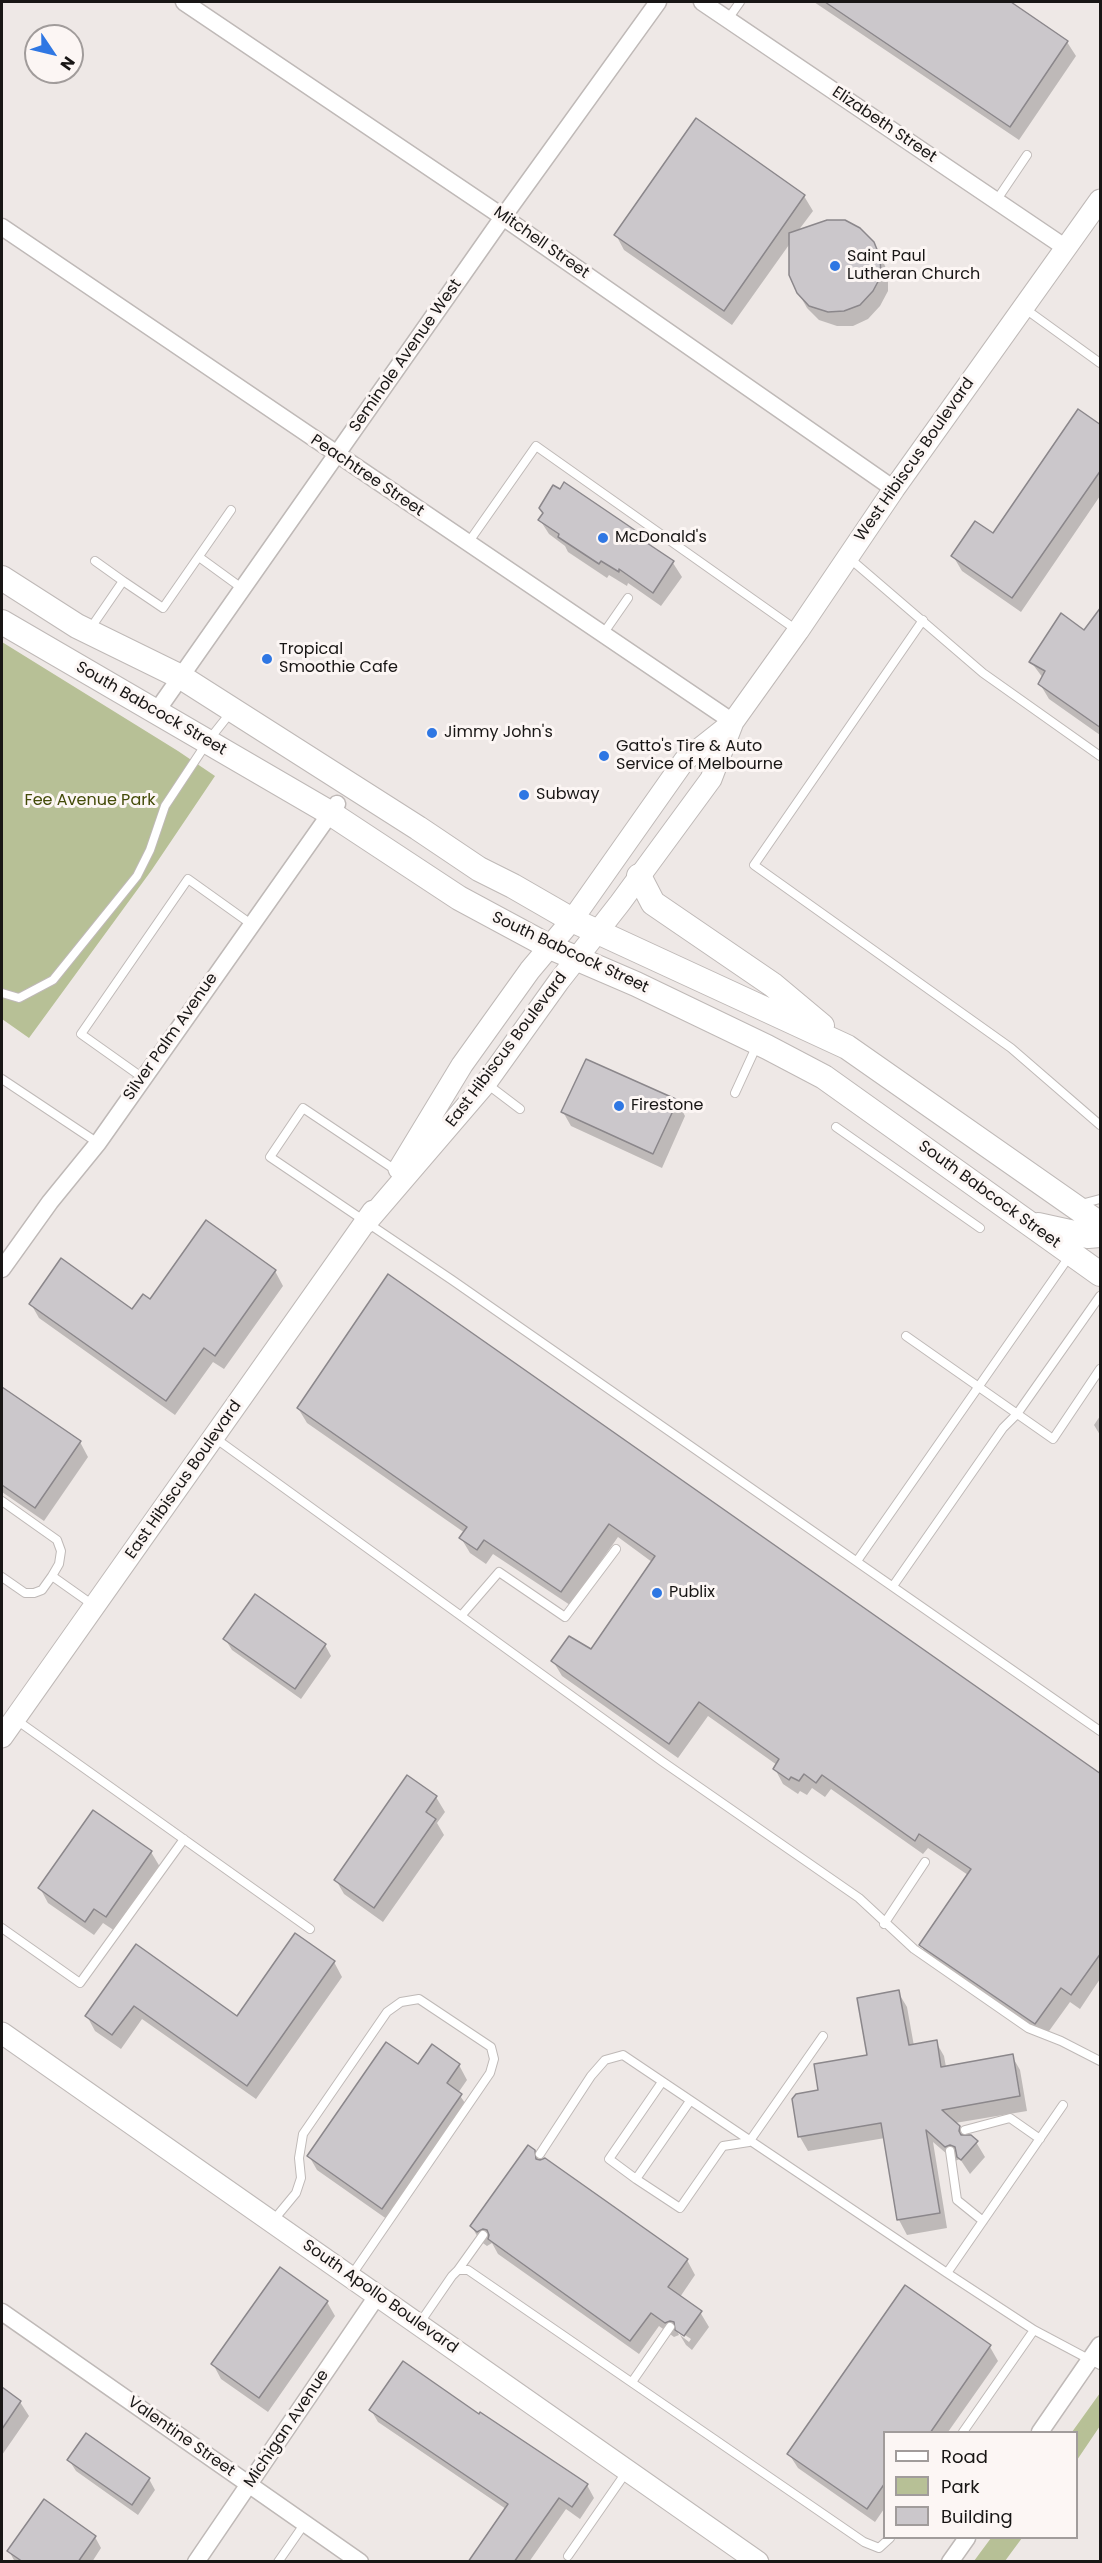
<!DOCTYPE html>
<html>
<head>
<meta charset="utf-8">
<style>
  body { margin:0 }
  #map { position:relative; width:1102px; height:2563px; overflow:hidden; background:#eee8e6; font-family:Poppins,sans-serif }
  canvas { display:block }
  .frame { position:absolute; inset:0; border:3px solid #181615; pointer-events:none }
  .legend { position:absolute; left:883px; top:2431px; width:195px; height:108px; box-sizing:border-box; background:#fcf6f4; border:2px solid #a19c9b; margin:0; padding:8px 10px; list-style:none; font-size:18px; color:#181615 }
  .legend li { display:flex; align-items:center; gap:12px; height:30px }
  .legend b { width:30px; border:2px solid #a19c9b }
  .north { position:absolute; left:24px; top:24px; width:60px; height:60px; box-sizing:border-box; background:#fcf6f4; border:2px solid #a19c9b; border-radius:50%; rotate:125deg; font-size:16px; font-weight:700; line-height:24px; text-align:center; color:#181615 }
  .north::after { content:''; display:block; margin:auto; width:21px; height:27px; background:#2f77e3; clip-path:polygon(50% 0,100% 100%,50% 72%,0 100%) }
</style>
</head>
<body>
<div id="map">
<canvas width="1102" height="2563"></canvas>
<div class="frame"></div>
<ul class="legend">
<li><b style="height:8px;background:#fff"></b>Road</li>
<li><b style="height:16px;background:#b7c096"></b>Park</li>
<li><b style="height:16px;background:#cbc7cb"></b>Building</li>
</ul>
<div class="north">N</div>
</div>
<script>
const c = document.querySelector('canvas').getContext('2d');
c.lineJoin = 'round';
function fill(path, color) { c.fillStyle = color; c.fill(path, 'evenodd'); }
const toPath = rows => new Path2D(rows.map(r => 'M' + r).join(''));
function strokePath(path, color, width, dash) { c.strokeStyle = color; c.lineWidth = width; c.lineCap = dash ? 'butt' : 'round'; c.setLineDash(dash || []); c.stroke(path); }
function label(font, color, halo, rows, align = 'center') {
  c.font = font + ' Poppins,sans-serif'; c.lineWidth = 6; c.setLineDash([]); c.textBaseline = 'middle'; c.strokeStyle = halo; c.fillStyle = color; for (const [text, x, y, turn = 0] of rows) {
    c.save(); c.translate(x, y); c.rotate((+turn || 0) * Math.PI / 180); c.textAlign = isNaN(turn) ? turn : align; if (halo) c.strokeText(text, 0, 0); c.fillText(text, 0, 0); c.restore();
  }
}
const green = toPath([
  [2,642,178,751,215,776,151,871,29,1038,2,1019],
  [1100,2393,1100,2426,1077,2460,1076,2432,1072,2432],
  [991,2538,1022,2538,1005,2561,974,2561]
]);
const shadow = toPath([
  [814,2,1008,2,1067,42,1076,56,1019,140],
  [804,196,813,211,798,231,873,243,882,259,888,273,888,291,880,306,868,319,853,326,837,326,819,320,807,308,798,292,791,242,732,325,624,250,616,235],
  [1100,427,1100,496,1021,612,962,571,953,556,993,535],
  [560,491,647,540,652,548,673,563,682,577,661,606,628,583,627,586,609,575,607,578,568,552,565,546,549,534,540,520],
  [1100,609,1100,735,1049,699,1040,684,1043,678,1031,662,1084,633],
  [677,1101,685,1116,662,1168,571,1126,563,1112],
  [275,1271,283,1286,224,1369,213,1362,175,1415,39,1318,31,1304,133,1311,150,1302],
  [388,1276,1100,1776,1100,1979,1080,2009,1070,2002,1044,2038,929,1960,921,1945,968,1875,928,1848,923,1854,831,1789,825,1797,812,1788,807,1795,800,1791,798,1794,783,1784,775,1769,777,1765,708,1716,678,1758,562,1676,553,1661,591,1651,652,1562,618,1537,570,1605,493,1554,486,1564,470,1553,461,1538,465,1533,307,1423,298,1408],
  [2,1388,80,1442,88,1457,44,1521,2,1492],
  [1100,1416,1100,1435,1094,1425],
  [225,1639,325,1645,331,1656,301,1699,232,1650],
  [408,1777,436,1797,445,1812,437,1823,444,1835,383,1922,344,1894,336,1880],
  [151,1852,160,1867,115,1931,103,1923,94,1935,48,1903,40,1888],
  [136,1946,237,2018,334,1962,342,1977,256,2099,142,2019,121,2049,95,2031,87,2016],
  [898,1992,907,2007,914,2046,936,2042,944,2056,946,2067,1012,2056,1020,2070,1027,2111,955,2123,965,2136,976,2142,985,2157,970,2174,960,2159,955,2161,933,2142,947,2228,907,2235,899,2220,885,2138,808,2151,800,2137,820,2091,869,2056],
  [459,2065,467,2080,458,2093,470,2110,391,2222,317,2170,309,2156,418,2066],
  [534,2151,540,2162,687,2260,695,2275,680,2297,700,2312,709,2327,692,2350,686,2345,680,2335,689,2342,691,2339,676,2329,679,2335,674,2337,659,2326,639,2354,498,2254,492,2243,487,2246,480,2241,472,2227],
  [327,2302,335,2316,268,2412,221,2379,213,2364],
  [990,2347,998,2361,948,2432,884,2432,884,2509,875,2522,798,2468,789,2454],
  [2,2389,20,2402,29,2416,2,2455],
  [371,2410,479,2416,587,2485,594,2498,580,2519,566,2509,529,2562,469,2562,506,2509,378,2422],
  [69,2460,149,2479,155,2490,138,2515,76,2471],
  [95,2537,101,2548,92,2562,15,2562,9,2551]
]);
const building = toPath([
  [825,2,1011,2,1068,41,1010,127,825,2],
  [696,118,805,195,724,311,614,235,696,118],
  [827,220,845,220,860,228,874,242,880,257,881,276,873,291,860,305,844,311,828,312,809,306,797,293,789,275,789,233,827,220],
  [1078,409,1101,425,1101,470,1012,598,951,556,975,521,993,533,1078,409],
  [564,482,648,539,647,543,674,561,653,593,619,569,619,572,601,561,599,564,558,537,559,534,538,520,543,513,539,508,553,485,560,489,564,482],
  [1101,607,1101,728,1038,684,1045,671,1029,662,1061,613,1084,630,1101,607],
  [586,1059,678,1100,653,1154,561,1112,586,1059],
  [206,1220,276,1270,215,1356,204,1348,166,1401,29,1304,61,1258,132,1309,143,1294,150,1299,206,1220],
  [388,1274,1101,1774,1101,1953,1071,1995,1061,1988,1035,2024,919,1945,971,1869,919,1834,915,1841,822,1775,816,1783,804,1774,799,1781,791,1777,789,1780,773,1769,779,1759,699,1702,669,1744,551,1661,569,1636,591,1649,655,1556,609,1524,561,1592,484,1540,477,1550,459,1538,467,1527,297,1408,388,1274],
  [2,1387,81,1441,35,1508,2,1485,2,1387],
  [255,1594,326,1644,295,1689,223,1639,255,1594],
  [407,1775,437,1796,426,1812,436,1819,374,1908,334,1880,407,1775],
  [93,1810,152,1851,106,1917,94,1909,85,1922,38,1888,93,1810],
  [295,1933,335,1961,247,2086,134,2006,112,2035,85,2016,136,1944,237,2016,295,1933],
  [899,1990,909,2045,937,2040,941,2067,1013,2054,1020,2096,942,2110,960,2126,959,2131,961,2135,971,2135,978,2141,961,2160,957,2157,955,2147,950,2145,945,2147,926,2130,940,2213,897,2220,881,2123,798,2137,792,2099,796,2094,818,2090,814,2064,867,2055,857,1998,899,1990],
  [386,2042,418,2064,432,2044,460,2064,447,2083,462,2094,382,2209,307,2156,386,2042],
  [528,2145,535,2150,536,2159,540,2160,545,2158,688,2259,668,2287,702,2311,684,2336,675,2330,674,2322,670,2321,665,2323,651,2313,630,2341,488,2239,489,2235,487,2230,483,2229,477,2232,470,2226,528,2145],
  [280,2267,328,2301,259,2398,211,2364,280,2267],
  [905,2285,991,2345,930,2433,885,2433,885,2483,867,2509,787,2454,905,2285],
  [403,2361,479,2414,480,2412,588,2484,572,2507,559,2498,514,2562,468,2562,508,2504,369,2410,403,2361],
  [2,2387,21,2401,2,2429,2,2387],
  [86,2433,150,2478,132,2505,67,2460,86,2433],
  [44,2499,96,2536,78,2562,23,2562,7,2551,44,2499]
]);
const service = toPath([
  [728,19,740,2],
  [996,201,1027,155],
  [1024,308,1100,363],
  [468,543,536,446,798,631],
  [199,557,243,589],
  [848,557,983,673,1100,756],
  [95,561,123,581],
  [923,620,754,865,1011,1048,1100,1125],
  [90,629,123,581,163,608,231,510],
  [603,634,628,598],
  [2,993,19,998,53,980,137,876,150,850,165,806,208,741,231,712],
  [143,1078,81,1034,188,879,251,924],
  [2,1079,98,1143],
  [487,1084,520,1109],
  [735,1093,757,1045],
  [836,1127,980,1228],
  [397,1171,303,1108,270,1157,452,1280,1100,1731],
  [1081,1204,1100,1199],
  [906,1336,1053,1439,1100,1369],
  [215,1438,663,1762,859,1898,914,1949,1028,2028,1061,2041,1100,2061],
  [2,1501,57,1540,61,1551,59,1564,52,1576],
  [857,1561,1071,1254],
  [2,1577,25,1593,34,1593,42,1590,52,1576,93,1605],
  [893,1586,1003,1428,1017,1414,1100,1296],
  [461,1616,499,1572,565,1617,616,1549],
  [15,1719,310,1929],
  [884,1924,925,1862],
  [2,1928,80,1983,184,1839],
  [690,2101,636,2179,680,2208,723,2146,749,2142,823,2036],
  [1063,2105,947,2273,1034,2330,1100,2365],
  [965,2130,1010,2118,1040,2139],
  [950,2151,957,2200,983,2221],
  [540,2154,591,2076,605,2060,623,2055,947,2273],
  [636,2179,609,2159,662,2082],
  [272,2222,296,2193,301,2178,299,2158,303,2134,387,2012,401,2002,419,1999,491,2047,494,2059,490,2073,351,2276],
  [458,2270,483,2235],
  [419,2324,452,2276,458,2270,468,2270,864,2542,879,2548,890,2538],
  [632,2382,670,2327],
  [963,2432,1034,2330],
  [568,2556,627,2471],
  [278,2562,305,2523]
]);
const minor = toPath([
  [184,2,503,217,894,489],
  [702,2,1066,248],
  [2,227,733,722],
  [156,712,503,217,658,2],
  [2,1269,50,1202,98,1143,337,804],
  [2,2312,360,2562],
  [1040,2432,1100,2345],
  [196,2562,377,2296],
  [950,2562,967,2538]
]);
const tertiary = toPath([
  [399,1169,462,1065,530,970,572,920,684,761,732,723],
  [366,1223,486,1083,559,981,620,903,711,779,733,722,798,631,894,489,1100,200],
  [2,1737,373,1211],
  [2,2033,758,2562]
]);
const secondary = toPath([
  [2,578,77,626,181,677,418,828,479,869,513,886,572,920,847,1047,1100,1224],
  [2,622,330,813,459,898,550,947,636,984,767,1047,824,1077,1100,1274],
  [639,876,653,903,773,985,822,1026],
  [1038,1225,1088,1236,1100,1235]
]);
const markers = [
  [835,266,6,"#2f77e3"],
  [603,538,6,"#2f77e3"],
  [267,659,6,"#2f77e3"],
  [432,733,6,"#2f77e3"],
  [604,756,6,"#2f77e3"],
  [524,795,6,"#2f77e3"],
  [619,1106,6,"#2f77e3"],
  [657,1593,6,"#2f77e3"]
];
const streetNames = [
  ["Elizabeth Street",884,125,34],
  ["Mitchell Street",541,243,35],
  ["Seminole Avenue West",406,356,-55],
  ["West Hibiscus Boulevard",915,460,-55],
  ["Peachtree Street",367,476,34],
  ["South Babcock Street",151,709,30],
  ["South Babcock Street",570,953,25],
  ["Silver Palm Avenue",171,1037,-55],
  ["East Hibiscus Boulevard",507,1050,-53],
  ["South Babcock Street",989,1195,36],
  ["East Hibiscus Boulevard",184,1480,-55],
  ["South Apollo Boulevard",380,2297,35],
  ["Michigan Avenue",287,2429,-56],
  ["Valentine Street",181,2437,35]
];
const poiNames = [
  ["Saint Paul",847,257],
  ["Lutheran Church",847,275],
  ["McDonald's",615,538],
  ["Tropical",279,650],
  ["Smoothie Cafe",279,668],
  ["Jimmy John's",444,733],
  ["Gatto's Tire & Auto",616,747],
  ["Service of Melbourne",616,765],
  ["Subway",536,795],
  ["Firestone",631,1106],
  ["Publix",669,1593]
];
const parkNames = [
  ["Fee Avenue Park",90,801]
];
fill(green, '#b7c096');
fill(shadow, '#0003');
fill(building, '#cbc7cb');
strokePath(building, '#8b878b', 1.5);
strokePath(service, '#bfb9b7', 10);
strokePath(minor, '#bfb9b7', 19);
strokePath(tertiary, '#bfb9b7', 23);
strokePath(secondary, '#bfb9b7', 26);
strokePath(service, '#fff', 8);
strokePath(minor, '#fff', 16);
strokePath(tertiary, '#fff', 21);
strokePath(secondary, '#fff', 24);
for (const [x, y, r, color] of markers) { const dot = new Path2D(); dot.arc(x, y, r, 0, 2 * Math.PI); c.fillStyle = color; c.fill(dot); strokePath(dot, '#fcf6f4', 2); }
label('16px', '#181615', '#fcf6f4', streetNames);
label('16px', '#181615', '#fcf6f4', poiNames, 'left');
label('16px', '#434b08', '#fcf6f4', parkNames);
</script>
</body>
</html>
